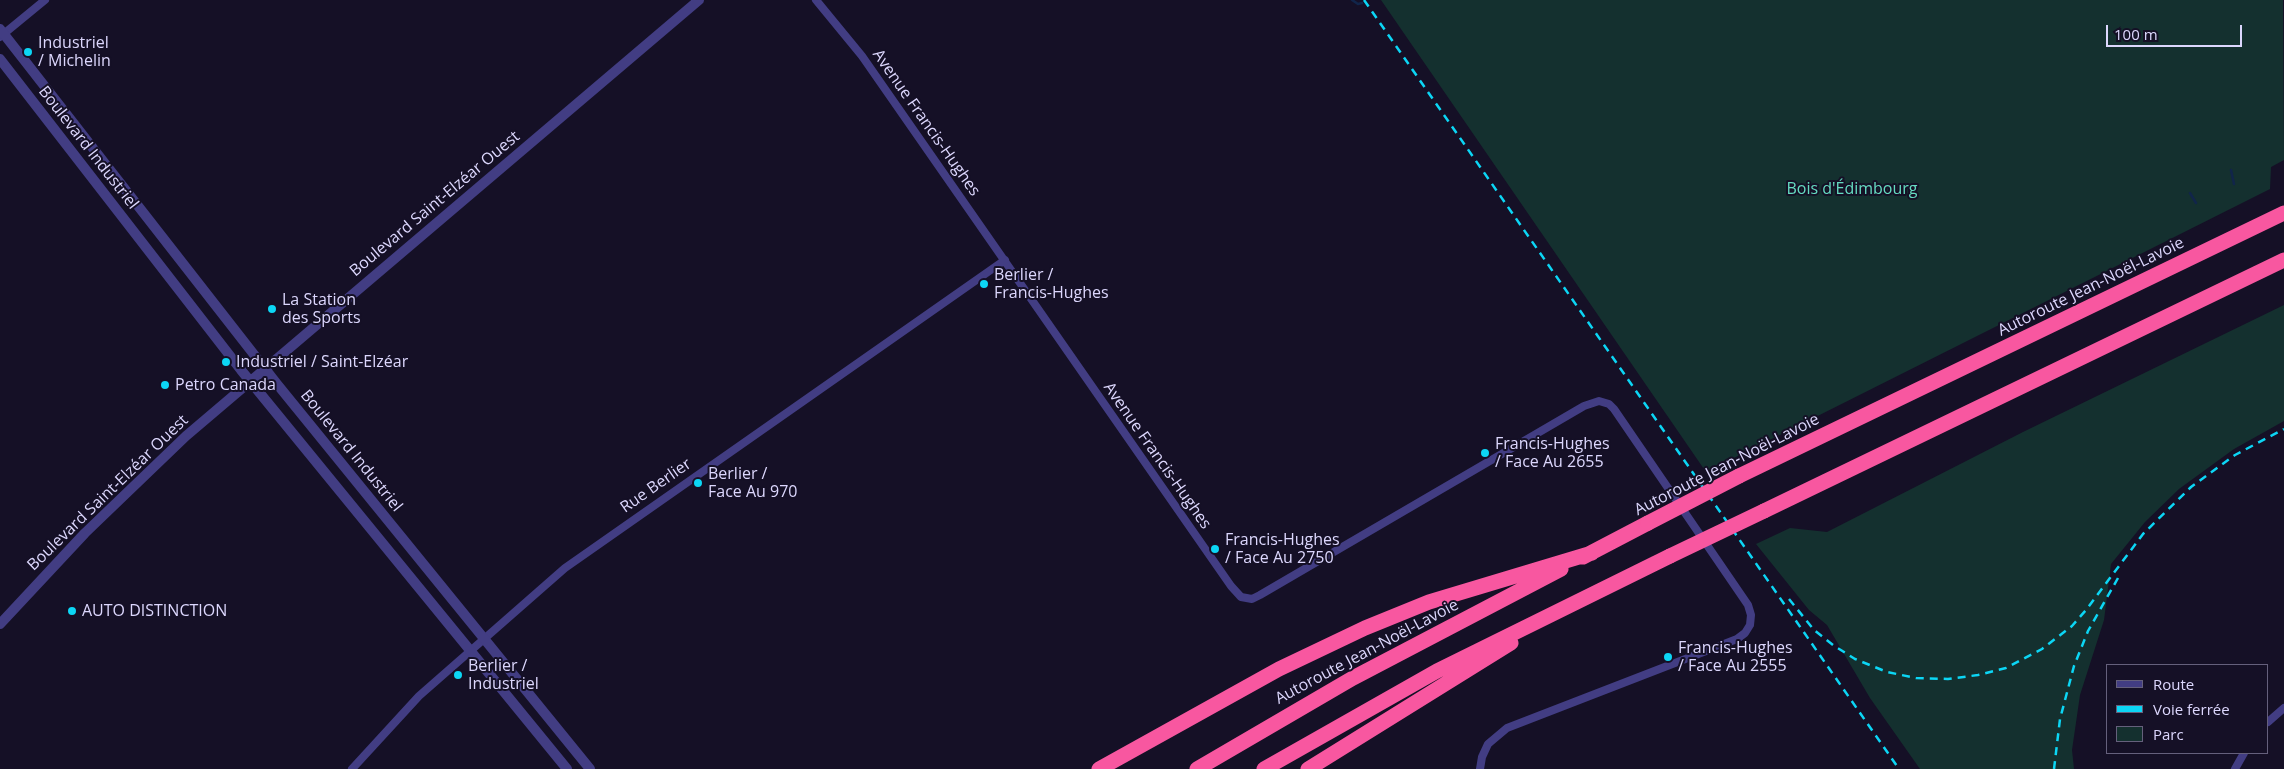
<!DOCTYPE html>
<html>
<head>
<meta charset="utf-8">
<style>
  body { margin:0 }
  #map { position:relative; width:2284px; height:769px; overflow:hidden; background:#151026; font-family:"Open Sans",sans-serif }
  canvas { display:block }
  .legend { position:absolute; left:2106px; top:664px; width:162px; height:90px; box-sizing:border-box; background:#151026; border:1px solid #65607c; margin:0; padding:6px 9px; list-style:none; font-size:15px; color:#dcd7fd }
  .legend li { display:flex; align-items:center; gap:10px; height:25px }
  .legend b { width:25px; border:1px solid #65607c }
  .scale { position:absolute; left:2106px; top:25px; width:136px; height:22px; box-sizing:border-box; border:2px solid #dcd7fd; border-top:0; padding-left:6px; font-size:15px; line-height:18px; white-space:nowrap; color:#dcd7fd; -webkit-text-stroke:4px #151026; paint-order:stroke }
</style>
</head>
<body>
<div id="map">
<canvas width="2284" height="769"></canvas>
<ul class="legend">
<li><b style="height:6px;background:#423d83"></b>Route</li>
<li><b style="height:6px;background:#0cd6f5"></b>Voie ferrée</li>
<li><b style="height:14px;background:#14302f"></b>Parc</li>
</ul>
<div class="scale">100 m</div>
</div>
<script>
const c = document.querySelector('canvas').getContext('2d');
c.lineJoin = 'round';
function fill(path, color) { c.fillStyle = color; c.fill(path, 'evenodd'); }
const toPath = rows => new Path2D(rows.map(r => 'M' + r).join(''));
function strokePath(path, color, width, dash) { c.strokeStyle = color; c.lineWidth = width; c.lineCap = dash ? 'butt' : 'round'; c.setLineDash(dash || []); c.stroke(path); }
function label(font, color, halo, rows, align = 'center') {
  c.font = font + ' "Open Sans",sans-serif'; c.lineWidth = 4; c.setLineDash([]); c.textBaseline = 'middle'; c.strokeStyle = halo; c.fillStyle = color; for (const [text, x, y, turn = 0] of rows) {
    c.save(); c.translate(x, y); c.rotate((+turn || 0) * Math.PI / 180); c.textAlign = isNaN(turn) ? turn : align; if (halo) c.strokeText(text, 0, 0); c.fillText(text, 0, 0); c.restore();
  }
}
const green = toPath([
  [1381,0,2283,0,2284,160,2271,167,2270,189,1706,472],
  [2284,305,2284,421,2234,449,2179,489,2145,522,2111,564,2104,620,2080,695,2072,750,2074,769,1920,769,1870,698,1827,625,1809,610,1756,544,1790,528,1827,532,2023,432]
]);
const stream = toPath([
  [1352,0,1358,4,1362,3],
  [2231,170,2234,184],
  [2190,193,2196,203]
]);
const minor = toPath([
  [816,0,862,56,1231,586,1241,597,1252,599,1260,595,1584,406,1599,401,1609,404,1614,409,1748,605,1751,615,1750,625,1745,633,1737,639,1507,728,1488,744,1482,757,1480,769],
  [0,37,45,0],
  [2268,722,2284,708],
  [352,769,419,696,565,568,1005,260],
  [2235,769,2244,753]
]);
const tertiary = toPath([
  [0,29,277,384,590,769],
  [0,59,241,370,567,769],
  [0,624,85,533,186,436,699,0]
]);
const motorway = toPath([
  [1739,476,2284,213],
  [1764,511,2284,260],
  [1583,557,1648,523],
  [1099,769,1279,669,1365,628,1429,602,1592,553],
  [1197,769,1353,678,1561,569],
  [1264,769,1437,671,1670,556],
  [1308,769,1511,643]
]);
const rail = toPath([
  [1364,0,1899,769],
  [1789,599,1814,630,1833,645,1855,659,1887,672,1916,678,1948,679,1978,675,2006,668,2042,649,2072,626,2086,610,2143,534,2191,487,2235,455,2284,429],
  [2054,769,2060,719,2074,666,2088,631,2118,578]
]);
const motorwayBridge = toPath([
  [1648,523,1739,476],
  [1670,556,1764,511]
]);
const markers = [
  [28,52,5,"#0cd6f5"],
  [984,284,5,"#0cd6f5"],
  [272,309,5,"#0cd6f5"],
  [226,362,5,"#0cd6f5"],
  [165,385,5,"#0cd6f5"],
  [1485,453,5,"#0cd6f5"],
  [698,483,5,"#0cd6f5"],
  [1215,549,5,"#0cd6f5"],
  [72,611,5,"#0cd6f5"],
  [1668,657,5,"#0cd6f5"],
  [458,675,5,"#0cd6f5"]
];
const poiNames = [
  ["Industriel",38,43],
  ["/ Michelin",38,61],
  ["Berlier /",994,275],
  ["Francis-Hughes",994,293],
  ["La Station",282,300],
  ["des Sports",282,318],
  ["Industriel / Saint-Elzéar",236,362],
  ["Petro Canada",175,385],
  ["Francis-Hughes",1495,444],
  ["/ Face Au 2655",1495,462],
  ["Berlier /",708,474],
  ["Face Au 970",708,492],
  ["Francis-Hughes",1225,540],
  ["/ Face Au 2750",1225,558],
  ["AUTO DISTINCTION",82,611],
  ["Francis-Hughes",1678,648],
  ["/ Face Au 2555",1678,666],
  ["Berlier /",468,666],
  ["Industriel",468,684]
];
const streetNames = [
  ["Avenue Francis-Hughes",926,123,55],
  ["Boulevard Industriel",88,148,52],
  ["Boulevard Saint-Elzéar Ouest",435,204,-40],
  ["Autoroute Jean-Noël-Lavoie",2091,287,-26],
  ["Boulevard Industriel",351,451,51],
  ["Avenue Francis-Hughes",1157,456,55],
  ["Autoroute Jean-Noël-Lavoie",1727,465,-27],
  ["Rue Berlier",656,486,-35],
  ["Boulevard Saint-Elzéar Ouest",108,493,-44],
  ["Autoroute Jean-Noël-Lavoie",1367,652,-28]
];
const parkNames = [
  ["Bois d'Édimbourg",1852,189]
];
fill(green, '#14302f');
strokePath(stream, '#11254a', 2.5);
strokePath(minor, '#423d83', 8);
strokePath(tertiary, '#423d83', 10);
strokePath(motorway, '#f857a0', 15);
strokePath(rail, '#0cd6f5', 2.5, [8, 6]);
strokePath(motorwayBridge, '#f857a0', 15);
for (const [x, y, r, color] of markers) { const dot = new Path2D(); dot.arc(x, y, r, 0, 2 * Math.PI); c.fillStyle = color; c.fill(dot); strokePath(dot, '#151026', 2); }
label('16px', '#dcd7fd', '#151026', poiNames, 'left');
label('16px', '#dcd7fd', '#151026', streetNames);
label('16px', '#65dbc1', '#151026', parkNames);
</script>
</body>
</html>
